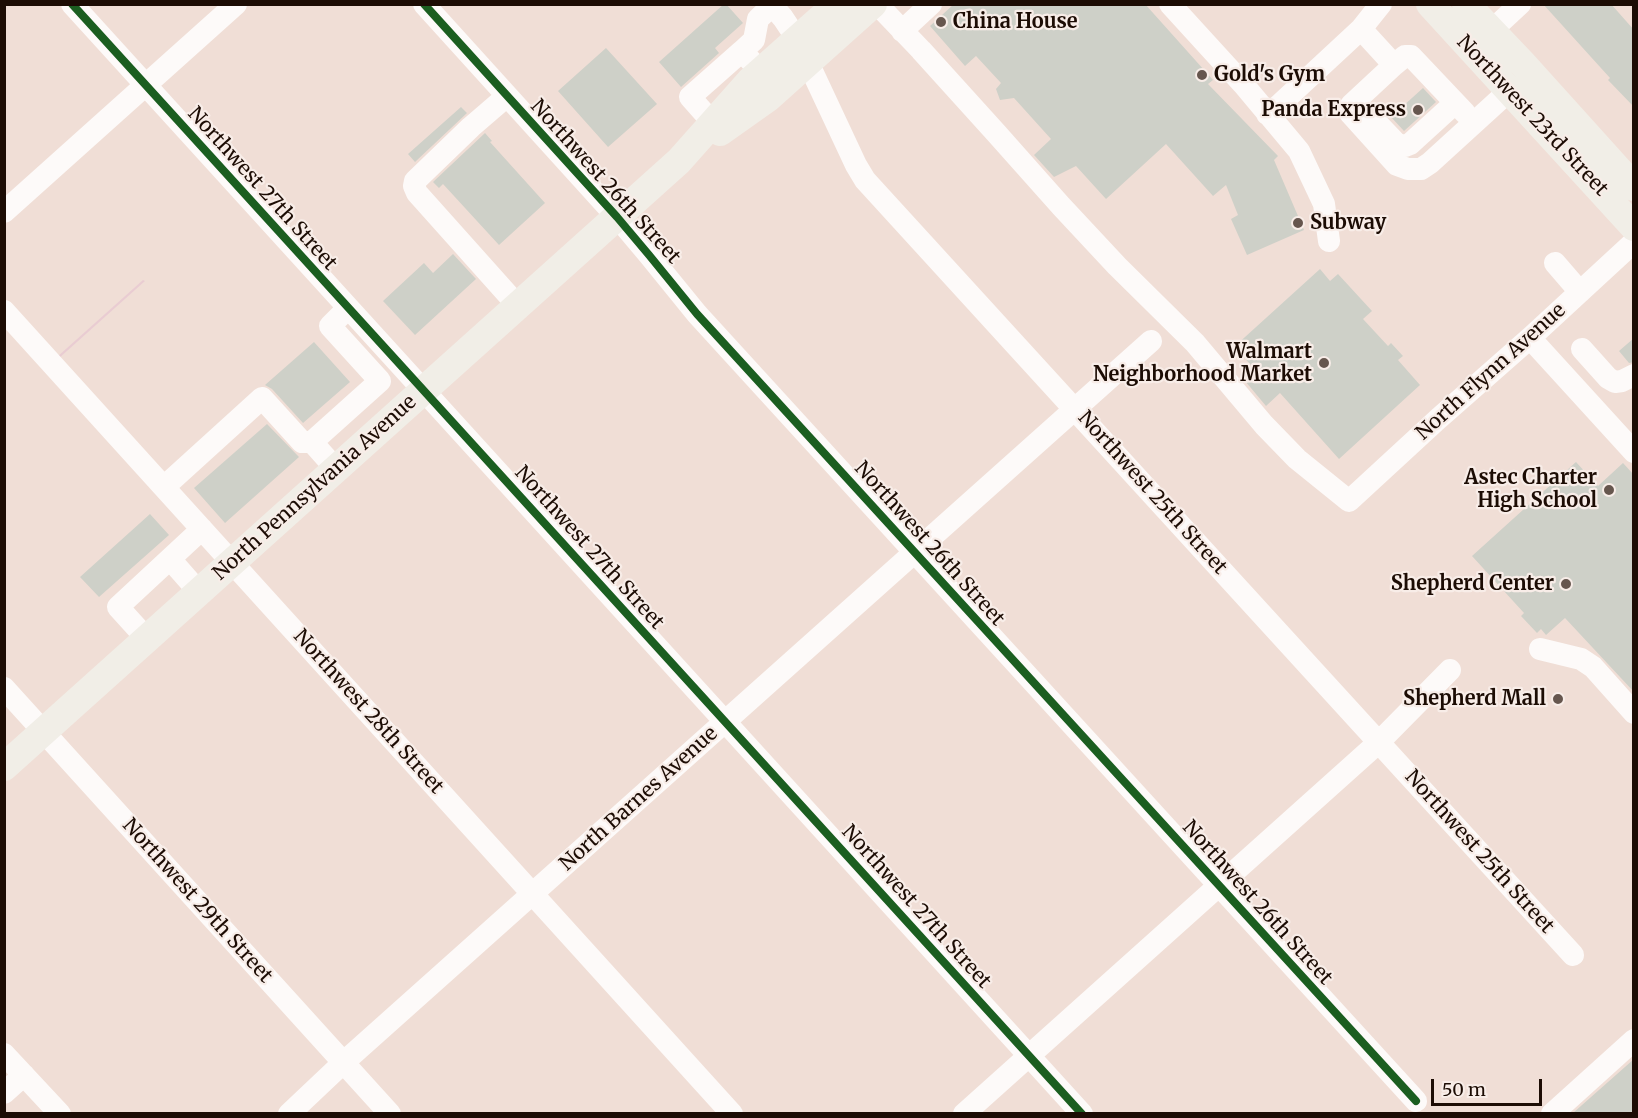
<!DOCTYPE html>
<html>
<head>
<meta charset="utf-8">
<style>
  body { margin:0 }
  #map { position:relative; width:1638px; height:1118px; overflow:hidden; background:#f0ded6; font-family:Merriweather,serif }
  canvas { display:block }
  .frame { position:absolute; inset:0; border:6px solid #1c0c04; pointer-events:none }
  .scale { position:absolute; left:1431px; top:1079px; width:111px; height:27px; box-sizing:border-box; border:3px solid #1c0c04; border-top:0; padding-left:8px; font-size:18px; line-height:21px; white-space:nowrap; color:#1c0c04; -webkit-text-stroke:4px #f8ede8; paint-order:stroke }
</style>
</head>
<body>
<div id="map">
<canvas width="1638" height="1118"></canvas>
<div class="frame"></div>
<div class="scale">50 m</div>
</div>
<script>
const c = document.querySelector('canvas').getContext('2d');
c.lineJoin = 'round';
function fill(path, color) { c.fillStyle = color; c.fill(path, 'evenodd'); }
const toPath = rows => new Path2D(rows.map(r => 'M' + r).join(''));
function strokePath(path, color, width, dash) { c.strokeStyle = color; c.lineWidth = width; c.lineCap = dash ? 'butt' : 'round'; c.setLineDash(dash || []); c.stroke(path); }
function label(font, color, halo, rows, align = 'center') {
  c.font = font + ' Merriweather,serif'; c.lineWidth = 4.5; c.setLineDash([]); c.textBaseline = 'middle'; c.strokeStyle = halo; c.fillStyle = color; for (const [text, x, y, turn = 0] of rows) {
    c.save(); c.translate(x, y); c.rotate((+turn || 0) * Math.PI / 180); c.textAlign = isNaN(turn) ? turn : align; if (halo) c.strokeText(text, 0, 0); c.fillText(text, 0, 0); c.restore();
  }
}
const green = toPath([
  [143,280,145,281,58,359,57,357]
]);
const building = toPath([
  [724,4,726,4,743,23,715,48,719,53,681,87,659,62],
  [954,4,1145,4,1213,80,1208,84,1278,156,1274,160,1304,230,1247,255,1231,219,1238,215,1226,185,1213,196,1166,144,1106,199,1076,166,1054,177,1034,155,1051,139,1014,98,1000,100,996,89,1001,83,976,56,965,66,930,26],
  [1543,4,1611,4,1634,30,1634,107,1608,80,1610,78],
  [606,48,657,104,608,147,558,91],
  [1423,88,1436,102,1404,131,1391,117],
  [461,107,467,113,415,162,408,154],
  [485,133,492,141,490,142,545,203,499,245,443,184,439,188,433,182],
  [453,254,476,279,415,335,383,301,424,263,433,273],
  [1320,269,1330,281,1338,274,1372,311,1363,319,1388,346,1391,343,1403,356,1398,360,1420,385,1339,459,1280,393,1266,406,1240,375,1251,365,1234,347],
  [1634,338,1634,362,1629,363,1619,351],
  [314,342,350,382,303,423,272,389,265,385],
  [267,424,299,457,225,523,194,488],
  [1576,462,1598,486,1623,463,1634,475,1634,692,1565,618,1546,635,1541,629,1537,633,1521,616,1524,613,1472,556],
  [150,514,169,535,99,597,80,577],
  [1634,1059,1634,1113,1573,1113]
]);
const minor = toPath([
  [72,4,1082,1114],
  [424,4,617,217,649,255,697,314,1416,1101],
  [771,4,783,18,797,39,856,165,865,180,1573,955],
  [877,4,921,50,997,134,1061,206,1117,266,1195,343,1264,425,1297,459,1349,501,1438,419,1530,338,1634,242],
  [1170,4,1243,84,1299,151,1324,204,1329,241],
  [1361,29,1394,65,1351,105,1350,113,1397,165,1408,169,1421,169,1430,163,1509,91],
  [902,31,931,4],
  [1491,31,1520,4],
  [742,51,754,40,758,19,772,6],
  [1394,65,1405,56,1411,56,1465,113],
  [507,96,471,127,415,181,414,186,417,193,518,306],
  [1267,114,1277,107,1361,29,1381,4],
  [713,123,690,97,742,51,761,72],
  [1378,124,1397,144,1405,146,1410,144,1455,103],
  [4,212,236,4],
  [1555,263,1580,292],
  [4,311,732,1114],
  [1530,338,1634,452],
  [1582,349,1608,378,1615,382,1622,381,1634,375],
  [312,442,380,381,330,326,348,308],
  [164,487,262,398,302,442,312,442,336,469],
  [170,559,199,592],
  [147,639,118,607,202,529],
  [1540,649,1581,659,1593,667,1634,713],
  [4,688,390,1114],
  [4,1054,60,1114],
  [4,1093,24,1075],
  [289,1114,344,1062,1151,341],
  [964,1114,1379,742,1450,670],
  [1552,1114,1634,1040]
]);
const major = toPath([
  [1430,4,1634,227],
  [1466,4,1523,64,1634,187],
  [720,132,768,98,873,4],
  [4,767,679,161,750,81,837,4]
]);
const cycleway = toPath([
  [72,4,1082,1114],
  [424,4,617,217,649,255,697,314,1416,1101]
]);
const markers = [
  [941,22,6,"#66564e"],
  [1202,75,6,"#66564e"],
  [1418,110,6,"#66564e"],
  [1298,223,6,"#66564e"],
  [1324,363,6,"#66564e"],
  [1609,490,6,"#66564e"],
  [1566,584,6,"#66564e"],
  [1558,699,6,"#66564e"]
];
const poiNames = [
  ["China House",953,22,"left"],
  ["Gold's Gym",1214,75,"left"],
  ["Panda Express",1406,110],
  ["Subway",1310,223,"left"],
  ["Walmart",1312,352],
  ["Neighborhood Market",1312,375],
  ["Astec Charter",1597,478],
  ["High School",1597,501],
  ["Shepherd Center",1554,584],
  ["Shepherd Mall",1546,699]
];
const streetNames = [
  ["Northwest 23rd Street",1532,116,47],
  ["Northwest 26th Street",605,182,48],
  ["Northwest 27th Street",262,189,48],
  ["North Flynn Avenue",1491,372,-42],
  ["North Pennsylvania Avenue",315,488,-42],
  ["Northwest 25th Street",1152,493,48],
  ["Northwest 26th Street",929,544,48],
  ["Northwest 27th Street",589,548,48],
  ["Northwest 28th Street",368,712,48],
  ["North Barnes Avenue",639,799,-42],
  ["Northwest 25th Street",1479,852,48],
  ["Northwest 29th Street",197,901,48],
  ["Northwest 26th Street",1257,903,48],
  ["Northwest 27th Street",916,907,48]
];
fill(green, '#e9ccd2');
fill(building, '#ced0c8');
strokePath(minor, '#fdfaf9', 22);
strokePath(major, '#f1eee7', 28);
strokePath(cycleway, '#1b5e20', 8);
for (const [x, y, r, color] of markers) { const dot = new Path2D(); dot.arc(x, y, r, 0, 2 * Math.PI); c.fillStyle = color; c.fill(dot); strokePath(dot, '#f8ede8', 2); }
label('bold 20px', '#1c0c04', '#f8ede8', poiNames, 'right');
label('20px', '#1c0c04', '#f8ede8', streetNames);
</script>
</body>
</html>
